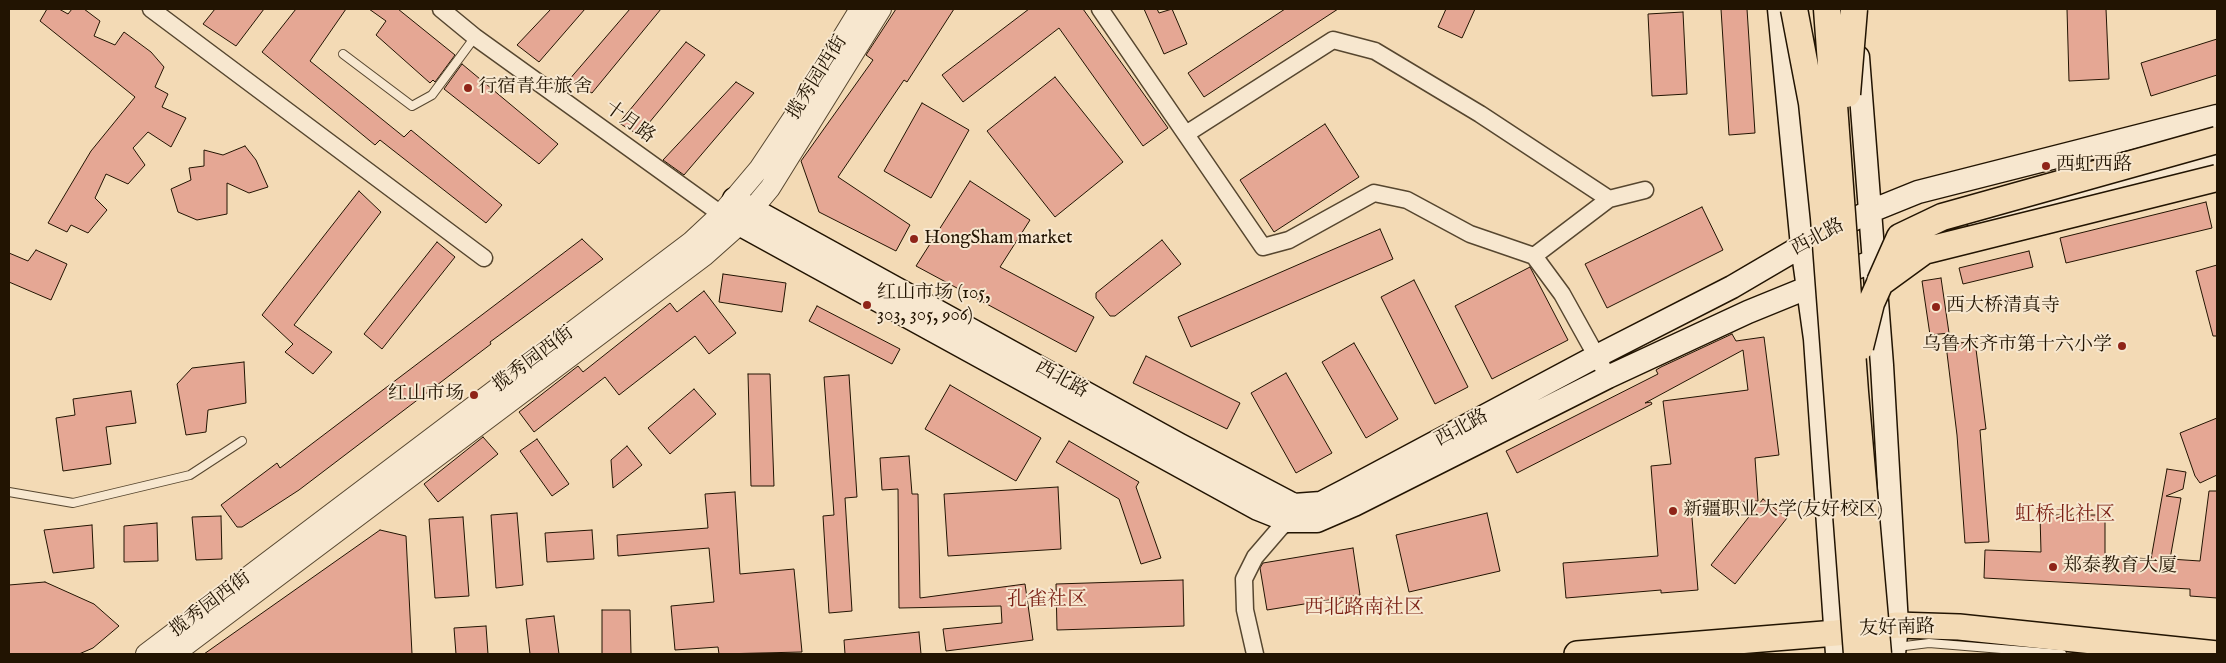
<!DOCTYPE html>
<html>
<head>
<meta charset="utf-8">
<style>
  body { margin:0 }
  #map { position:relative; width:2226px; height:663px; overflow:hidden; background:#f3dab5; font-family:"IM FELL English",serif }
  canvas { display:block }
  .frame { position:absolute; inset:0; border:10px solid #221402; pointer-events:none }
</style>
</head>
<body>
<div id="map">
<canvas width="2226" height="663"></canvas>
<div class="frame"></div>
</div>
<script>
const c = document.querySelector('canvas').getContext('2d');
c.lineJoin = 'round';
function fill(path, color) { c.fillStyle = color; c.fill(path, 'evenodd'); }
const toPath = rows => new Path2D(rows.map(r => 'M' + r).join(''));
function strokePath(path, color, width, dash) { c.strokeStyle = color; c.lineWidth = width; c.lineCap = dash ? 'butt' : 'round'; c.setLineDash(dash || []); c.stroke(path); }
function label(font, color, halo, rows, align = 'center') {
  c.font = font + ' "IM FELL English","Noto Serif SC",serif'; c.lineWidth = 4; c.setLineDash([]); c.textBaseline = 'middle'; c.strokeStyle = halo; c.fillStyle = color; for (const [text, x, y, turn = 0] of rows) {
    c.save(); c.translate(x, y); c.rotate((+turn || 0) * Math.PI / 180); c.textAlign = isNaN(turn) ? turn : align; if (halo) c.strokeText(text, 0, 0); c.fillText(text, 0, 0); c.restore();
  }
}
const building = toPath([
  [47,9,59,9,68,14,72,9,84,9,100,21,94,36,115,45,124,32,151,52,164,67,155,87,168,94,162,107,186,118,171,147,148,132,133,148,145,165,128,184,106,174,95,198,107,210,88,233,71,225,67,232,48,223,91,151,135,97,40,21,47,9],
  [215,9,264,9,236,46,203,24,215,9],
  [296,9,346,9,310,61,404,137,411,130,502,205,486,223,380,140,375,145,262,52,296,9],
  [369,9,398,9,455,55,435,82,433,80,430,83,376,35,386,21,369,9],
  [551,9,585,9,539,62,517,45,551,9],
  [630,9,661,9,592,93,568,81,630,9],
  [896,9,954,9,907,82,904,80,838,177,910,225,896,251,819,212,801,161,873,60,866,55,896,9],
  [1029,9,1083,9,1168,128,1143,146,1059,28,963,102,942,75,1029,9],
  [1144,9,1157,9,1159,13,1172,9,1187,44,1164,54,1144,9],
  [1285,9,1338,9,1204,97,1188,73,1285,9],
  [1446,9,1475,9,1462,38,1438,27,1446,9],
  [1721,9,1747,9,1755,133,1729,135,1721,9],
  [2067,9,2106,9,2109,79,2069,81,2067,9],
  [1683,12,1687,94,1652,96,1648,14,1683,12],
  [2217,39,2217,75,2151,96,2141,63,2217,39],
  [686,42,705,55,639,135,619,123,686,42],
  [462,64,558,144,539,164,444,89,462,64],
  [1055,77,1123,162,1055,217,987,131,1055,77],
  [736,82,754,93,684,175,663,160,736,82],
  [922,103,969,130,931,198,884,171,922,103],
  [1325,124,1359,177,1274,232,1240,180,1325,124],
  [245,146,256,160,268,187,249,193,227,183,227,214,197,220,178,212,171,189,191,180,189,168,204,166,204,150,223,155,245,146],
  [970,181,1030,220,1000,267,1094,317,1076,352,916,266,970,181],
  [359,191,381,212,294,325,332,352,313,374,285,352,293,344,262,315,359,191],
  [2206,202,2212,228,2066,263,2060,238,2206,202],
  [1702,207,1723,250,1607,308,1585,264,1702,207],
  [1380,229,1393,259,1191,347,1178,317,1380,229],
  [582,239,603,259,490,342,491,344,299,490,242,527,237,527,221,505,277,463,280,468,582,239],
  [1162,240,1181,264,1115,316,1110,316,1096,298,1096,293,1162,240],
  [437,242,455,257,382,349,364,334,437,242],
  [36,250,67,264,51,300,9,282,9,253,28,261,36,250],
  [2029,251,2033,267,1963,284,1959,268,2029,251],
  [2217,265,2217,336,2213,336,2196,271,2217,265],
  [1530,267,1568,340,1492,379,1455,306,1530,267],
  [723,274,786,283,782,312,719,302,723,274],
  [1941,278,1949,333,1930,335,1922,281,1941,278],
  [1414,280,1468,387,1435,404,1381,297,1414,280],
  [704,291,736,333,709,354,695,336,619,395,605,377,534,432,519,412,578,366,583,372,670,303,677,312,704,291],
  [817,306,900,349,892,364,809,321,817,306],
  [1732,334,1736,341,1764,337,1779,455,1755,458,1758,501,1691,506,1698,590,1661,593,1661,590,1566,598,1563,563,1658,556,1651,466,1671,464,1663,401,1748,390,1743,350,1645,403,1651,402,1652,404,1517,473,1506,451,1658,374,1656,370,1661,367,1732,334],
  [1975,341,1986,429,1980,430,1989,542,1965,543,1957,435,1946,345,1975,341],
  [1354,343,1398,419,1366,438,1322,362,1354,343],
  [1146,356,1240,403,1227,429,1133,383,1146,356],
  [244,362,246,403,208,410,206,432,186,435,177,384,192,368,244,362],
  [1286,373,1332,453,1296,473,1251,393,1286,373],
  [748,374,770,374,774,486,751,486,748,374],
  [849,375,857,497,845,498,852,611,829,613,823,516,834,515,824,377,849,375],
  [950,385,1041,438,1016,481,925,429,950,385],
  [694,389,716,414,670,454,648,428,694,389],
  [131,391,136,423,106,427,111,464,63,471,56,418,75,415,73,399,131,391],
  [2217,418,2217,475,2200,483,2195,476,2180,433,2217,418],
  [483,437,498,454,438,502,424,484,483,437],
  [537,439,569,484,552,496,520,451,537,439],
  [1069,441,1139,482,1136,487,1161,558,1141,564,1119,499,1056,462,1069,441],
  [627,446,642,465,613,488,611,460,627,446],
  [909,456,912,494,918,494,920,598,1025,584,1033,640,946,651,943,629,1002,623,1001,606,899,608,898,489,882,490,880,458,909,456],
  [2167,469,2186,472,2183,489,2166,496,2181,498,2170,559,2200,561,2209,491,2217,491,2217,598,2190,596,2190,589,1984,578,1985,550,2041,552,2040,515,2105,515,2105,556,2151,559,2167,469],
  [1058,487,1061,549,948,556,944,494,1058,487],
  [735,492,740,574,794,569,802,652,719,654,718,647,675,650,671,606,714,602,709,548,618,556,617,535,708,528,705,494,735,492],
  [1763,499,1787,518,1735,584,1711,565,1763,499],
  [517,513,523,585,496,588,491,515,517,513],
  [1487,513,1500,571,1409,592,1396,535,1487,513],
  [221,516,222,559,196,560,192,517,221,516],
  [463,517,469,596,435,598,429,519,463,517],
  [157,523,158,561,124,562,124,526,157,523],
  [92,525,94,568,53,573,44,530,92,525],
  [380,530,406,536,412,654,204,654,380,530],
  [592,530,594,559,547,562,545,533,592,530],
  [1353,548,1360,595,1267,610,1260,568,1263,563,1353,548],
  [1183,580,1184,626,1057,630,1056,584,1183,580],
  [45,582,94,604,119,626,93,648,79,654,9,654,9,585,45,582],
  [602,610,630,610,631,654,602,654,602,610],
  [554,616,559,654,530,654,526,619,554,616],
  [486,626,488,654,456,654,454,628,486,626],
  [919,632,921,654,845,654,844,640,919,632]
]);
const service = toPath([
  [343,54,412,106,432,95,475,37],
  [9,492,73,503,190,475,242,441],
  [1897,647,1929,643,2062,654]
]);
const minor = toPath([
  [151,9,484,258],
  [441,9,475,37,721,214],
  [1100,9,1263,247,1289,240,1374,193,1407,200,1470,234,1534,256,1562,294,1602,366],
  [1186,134,1333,40,1375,51,1480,114,1609,199],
  [1534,256,1609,199,1645,190],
  [1255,654,1245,610,1244,579,1255,557,1280,528,1294,516]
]);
const tertiary = toPath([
  [146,654,691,242,721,214,759,169,797,112,860,9],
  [174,654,704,256,740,224,770,188,881,9]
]);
const secondary = toPath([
  [1779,9,1802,246,1815,339,1837,654],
  [1840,9,1842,44],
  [1858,57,1882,365,1897,625,1894,654],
  [734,199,1178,444,1294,505,1321,503,1346,490,1597,356,1732,287,1819,236,1871,211,1918,192,2217,116],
  [721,214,1258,509,1288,521,1317,521,1354,505,1608,377,1748,312,1905,248],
  [1979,225,2038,208,2217,162]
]);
const primary = toPath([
  [1577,654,1836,633,1897,625,1959,627,2217,654]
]);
const trunkBridge = toPath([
  [1794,9,1812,103,1824,218,1857,654],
  [1827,9,1855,392,1878,654],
  [1847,94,1854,9],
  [1880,282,1900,237,1942,217,2217,140],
  [1860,347,1871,303,1880,283,1924,251,2217,178]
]);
const markers = [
  [468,88,5,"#8f2418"],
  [2046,166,5,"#8f2418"],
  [914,239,5,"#8f2418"],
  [867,305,5,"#8f2418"],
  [1936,307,5,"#8f2418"],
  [2122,346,5,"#8f2418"],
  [474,395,5,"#8f2418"],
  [1673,511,5,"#8f2418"],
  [2053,567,5,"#8f2418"]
];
const streetNames = [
  ["揽秀园西街",818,78,-58],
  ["十月路",629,123,36],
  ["西北路",1818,238,-28],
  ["揽秀园西街",534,360,-37],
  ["西北路",1061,380,29],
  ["西北路",1462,429,-28],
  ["揽秀园西街",211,605,-37],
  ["友好南路",1897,629,-2]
];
const poiNames = [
  ["行宿青年旅舍",478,88],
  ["西虹西路",2056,166],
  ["HongSham market",924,239],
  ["红山市场 (105,",877,294],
  ["303, 305, 906)",877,316],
  ["西大桥清真寺",1946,307],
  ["乌鲁木齐市第十六小学",2112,346,"right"],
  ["红山市场",464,395,"right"],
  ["新疆职业大学(友好校区)",1683,511],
  ["郑泰教育大厦",2063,567]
];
const neighbourhoodNames = [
  ["虹桥北社区",2065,516],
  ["孔雀社区",1047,601],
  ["西北路南社区",1364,609]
];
fill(building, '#e5a794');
strokePath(building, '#221402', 1);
strokePath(service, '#56462f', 10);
strokePath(minor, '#56462f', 19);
strokePath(tertiary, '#56462f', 22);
strokePath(secondary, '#221402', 25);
strokePath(primary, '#221402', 28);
strokePath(service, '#f7e7cf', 8);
strokePath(minor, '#f7e7cf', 16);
strokePath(tertiary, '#f7e7cf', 20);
strokePath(secondary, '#f7e7cf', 22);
strokePath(primary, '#f3dab5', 25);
strokePath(trunkBridge, '#221402', 29, []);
strokePath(trunkBridge, '#f3dab5', 26);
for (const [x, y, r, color] of markers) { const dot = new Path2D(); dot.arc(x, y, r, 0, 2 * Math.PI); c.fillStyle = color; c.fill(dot); strokePath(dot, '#f7e7cf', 2); }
label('19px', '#221402', '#f7e7cf', streetNames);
label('19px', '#221402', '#f7e7cf', poiNames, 'left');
label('20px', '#7a1f14', '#f7e7cf', neighbourhoodNames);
</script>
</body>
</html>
